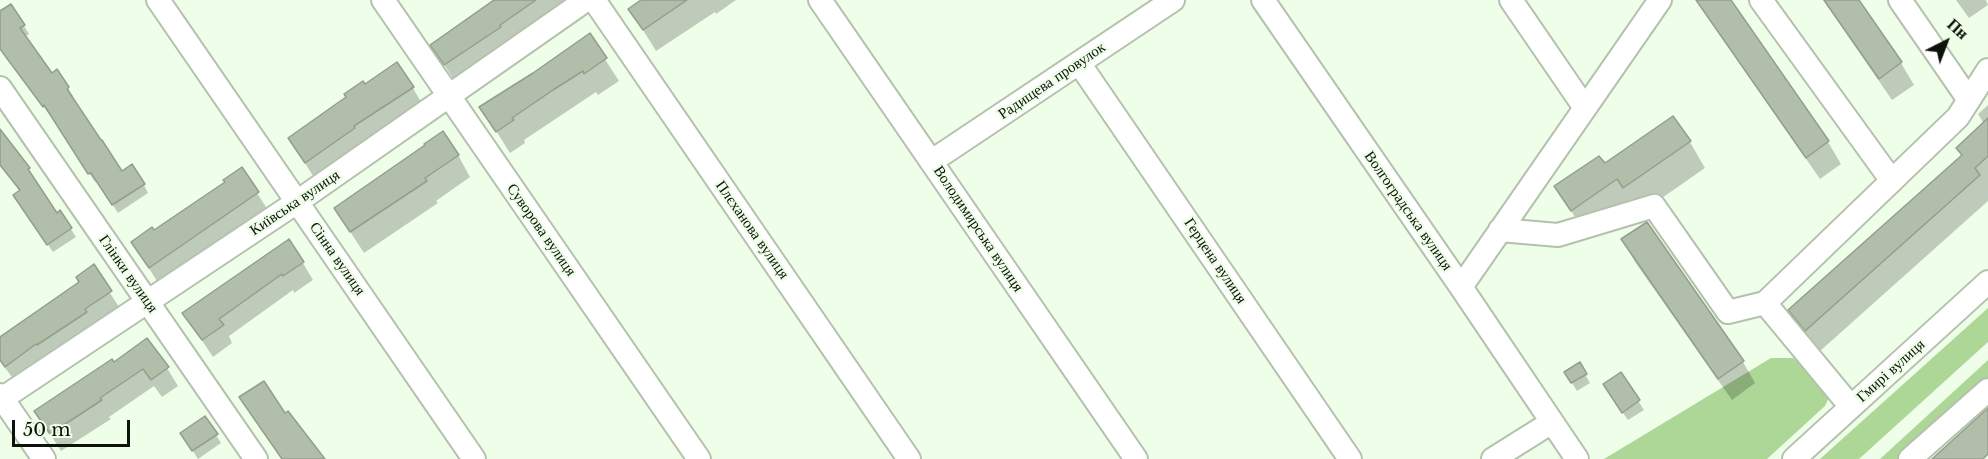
<!DOCTYPE html>
<html>
<head>
<meta charset="utf-8">
<style>
  body { margin:0 }
  #map { position:relative; width:1988px; height:459px; overflow:hidden; background:#effee9; font-family:"Libre Baskerville",serif }
  canvas { display:block }
  .north { position:absolute; left:1916px; top:12px; width:60px; height:60px; -webkit-text-stroke:4px #effee9; paint-order:stroke; rotate:42deg; font-size:16px; font-weight:700; line-height:24px; text-align:center; color:#0d120b }
  .north::after { content:''; display:block; margin:auto; width:21px; height:27px; background:#0d120b; clip-path:polygon(50% 0,100% 100%,50% 72%,0 100%) }
  .scale { position:absolute; left:12px; top:420px; width:118px; height:27px; box-sizing:border-box; border:3px solid #0d120b; border-top:0; padding-left:8px; font-size:18px; line-height:21px; white-space:nowrap; color:#0d120b; -webkit-text-stroke:4px #effee9; paint-order:stroke }
</style>
</head>
<body>
<div id="map">
<canvas width="1988" height="459"></canvas>
<div class="north">Пн</div>
<div class="scale">50 m</div>
</div>
<script>
const c = document.querySelector('canvas').getContext('2d');
c.lineJoin = 'round';
function fill(path, color) { c.fillStyle = color; c.fill(path, 'evenodd'); }
const toPath = rows => new Path2D(rows.map(r => 'M' + r).join(''));
function strokePath(path, color, width, dash) { c.strokeStyle = color; c.lineWidth = width; c.lineCap = dash ? 'butt' : 'round'; c.setLineDash(dash || []); c.stroke(path); }
function label(font, color, halo, rows, align = 'center') {
  c.font = font + ' "Libre Baskerville",serif'; c.lineWidth = 5; c.setLineDash([]); c.textBaseline = 'middle'; c.strokeStyle = halo; c.fillStyle = color; for (const [text, x, y, turn = 0] of rows) {
    c.save(); c.translate(x, y); c.rotate((+turn || 0) * Math.PI / 180); c.textAlign = isNaN(turn) ? turn : align; if (halo) c.strokeText(text, 0, 0); c.fillText(text, 0, 0); c.restore();
  }
}
const green = toPath([
  [1988,308,1988,342,1859,459,1820,459],
  [1771,358,1793,358,1822,383,1829,397,1825,406,1767,459,1604,459],
  [1988,360,1988,383,1899,459,1880,459]
]);
const shadow = toPath([
  [497,0,564,0,569,8,458,86,432,46],
  [644,0,736,0,716,14,715,12,656,51,630,9],
  [1696,0,1729,0,1828,142,1841,164,1820,179],
  [1823,0,1857,0,1901,63,1914,85,1892,100],
  [1956,0,1986,0,1988,5,1969,18],
  [0,13,24,26,29,34,24,37,51,75,56,72,68,88,73,96,71,98,121,174,144,185,148,193,118,213,97,181,95,182,50,113,49,114,12,65,0,41],
  [590,36,619,81,598,95,596,92,524,140,525,143,510,153,481,107],
  [364,86,413,88,425,109,318,184,290,139],
  [1988,105,1988,201,1819,352,1803,332,1790,310,1962,157,1957,148,1984,124,1978,114],
  [0,131,28,169,57,215,71,229,76,237,53,252,20,204,20,192,0,165],
  [1690,142,1705,168,1639,214,1587,236,1556,187,1604,165],
  [458,155,470,177,436,201,438,203,364,253,349,230],
  [242,169,271,215,162,289,133,243,154,232,227,183],
  [1623,240,1743,362,1755,383,1732,400,1635,262],
  [303,263,313,280,294,293,293,290,229,336,232,343,213,357,184,314],
  [93,267,121,310,17,384,0,361,0,338,81,282],
  [114,364,167,368,178,386,162,397,154,386,109,417,111,419,61,451,36,412],
  [1579,364,1590,383,1577,391,1566,373],
  [1621,374,1644,410,1628,420,1609,393],
  [241,398,285,416,323,459,282,459],
  [216,435,221,443,198,459,187,442]
]);
const building = toPath([
  [494,0,536,0,500,25,501,27,444,65,430,45,494,0],
  [641,0,687,0,643,30,628,9,641,0],
  [1696,0,1731,0,1829,141,1806,158,1696,0],
  [1824,0,1859,0,1902,62,1879,79,1824,0],
  [11,4,25,25,20,28,52,73,57,69,69,87,67,89,101,140,102,140,122,171,132,164,145,184,112,205,91,173,88,174,44,105,43,107,0,49,0,11,11,4],
  [590,33,607,58,584,74,583,71,553,90,512,118,514,120,496,132,479,107,533,73,590,33],
  [397,62,414,87,354,126,355,128,305,163,288,138,346,97,344,94,363,81,365,84,397,62],
  [1673,116,1691,141,1623,188,1617,179,1571,211,1554,186,1599,156,1605,163,1673,116],
  [1988,118,1988,156,1975,168,1980,175,1805,331,1788,310,1962,155,1956,148,1988,118],
  [0,129,30,168,28,169,57,213,60,210,72,228,47,245,13,195,20,190,0,165,0,129],
  [443,131,459,155,425,178,427,181,350,232,334,208,425,145,424,144,443,131],
  [242,167,259,192,149,268,131,242,152,227,154,230,225,182,223,180,242,167],
  [1647,222,1744,361,1718,379,1621,239,1647,222],
  [289,239,304,262,283,276,282,274,219,319,224,325,202,340,182,313,289,239],
  [94,264,112,291,85,309,87,312,37,345,36,344,5,367,0,360,0,337,79,282,76,277,94,264],
  [147,338,169,367,151,380,143,369,100,398,102,400,50,434,34,411,112,359,114,362,147,338],
  [1580,362,1587,374,1571,383,1564,372,1580,362],
  [1621,372,1640,400,1622,413,1603,384,1621,372],
  [264,381,285,413,288,411,325,459,282,459,239,397,264,381],
  [1988,408,1988,454,1983,459,1932,459,1988,408],
  [205,416,218,434,192,451,180,433,205,416]
]);
const minor = toPath([
  [158,0,474,459],
  [383,0,699,459],
  [594,0,909,459],
  [820,0,1136,459],
  [1263,0,1461,287,1577,459],
  [1511,0,1585,108],
  [1761,0,1892,181],
  [1900,0,1969,100],
  [1079,63,1350,459],
  [0,88,256,459],
  [932,161,1173,0],
  [1500,230,1558,235,1654,206,1728,312,1765,303],
  [1461,287,1660,0],
  [0,395,44,459],
  [0,400,297,202,586,0],
  [1851,407,1765,303,1958,117,1988,70],
  [1493,459,1552,422],
  [1794,459,1988,282],
  [1910,459,1988,390]
]);
const streetNames = [
  ["Радищева провулок",1052,81,-34],
  ["Київська вулиця",295,203,-34],
  ["Волгоградська вулиця",1408,211,55],
  ["Володимирська вулиця",978,229,56],
  ["Суворова вулиця",541,230,55],
  ["Плєханова вулиця",752,230,55],
  ["Сінна вулиця",337,259,55],
  ["Герцена вулиця",1215,261,56],
  ["Глінки вулиця",128,274,55],
  ["Гмирі вулиця",1891,371,-42]
];
fill(green, '#acd796');
fill(shadow, '#0003');
fill(building, '#b1beaa');
strokePath(building, '#929f8c', 1.5);
strokePath(minor, '#b3c1ad', 26);
strokePath(minor, '#fff', 22);
label('15px', '#0d120b', '#effee9', streetNames);
</script>
</body>
</html>
